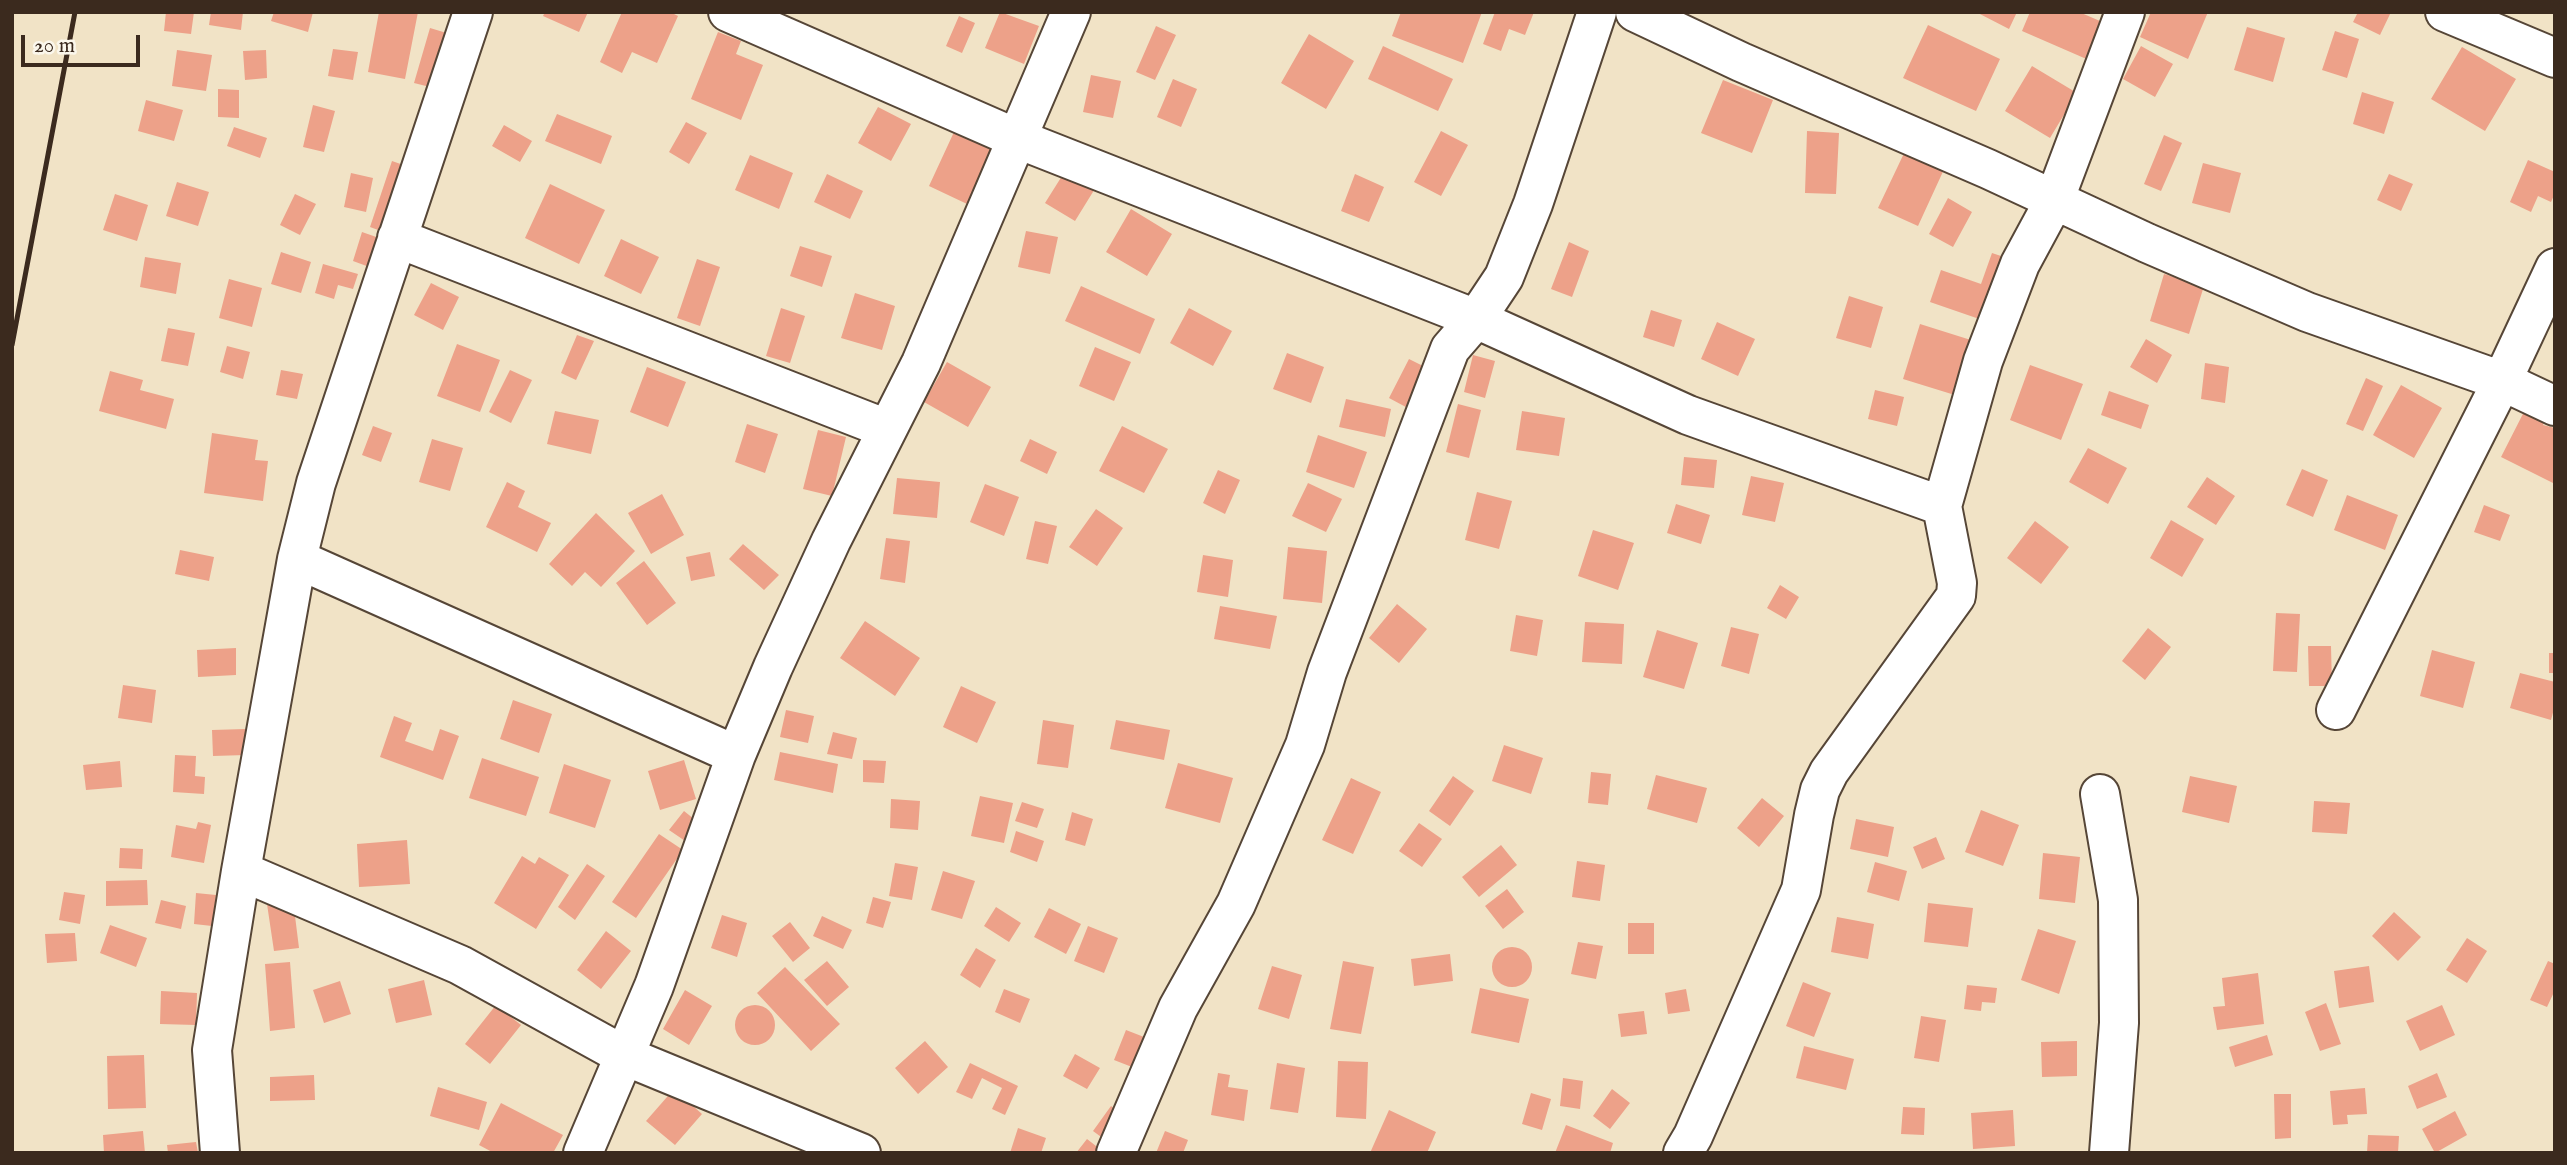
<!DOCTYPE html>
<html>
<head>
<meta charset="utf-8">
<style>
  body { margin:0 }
  #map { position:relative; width:2567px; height:1165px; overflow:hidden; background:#f1e3c6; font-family:"IM FELL English",serif }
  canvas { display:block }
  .frame { position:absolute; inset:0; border:14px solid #3b2a1e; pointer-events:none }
  .scale { position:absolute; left:21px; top:35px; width:119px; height:32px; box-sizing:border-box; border:4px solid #3b2a1e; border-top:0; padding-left:9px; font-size:21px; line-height:24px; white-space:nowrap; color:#3b2a1e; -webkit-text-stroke:5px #fbf7ec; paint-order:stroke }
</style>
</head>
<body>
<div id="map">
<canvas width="2567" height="1165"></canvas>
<div class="frame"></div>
<div class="scale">20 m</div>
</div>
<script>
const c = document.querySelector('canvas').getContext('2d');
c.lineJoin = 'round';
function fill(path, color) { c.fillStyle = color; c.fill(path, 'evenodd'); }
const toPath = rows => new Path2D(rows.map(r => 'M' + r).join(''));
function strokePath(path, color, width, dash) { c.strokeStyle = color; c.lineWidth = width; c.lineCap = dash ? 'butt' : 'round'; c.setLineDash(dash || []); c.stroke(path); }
const building = toPath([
  [166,12,194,12,191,34,164,31],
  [211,12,243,12,241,30,209,25],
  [274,12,313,12,308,32,271,21],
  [379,12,418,12,405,79,368,72],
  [545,12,588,12,579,32,543,16],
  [622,12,670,12,678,16,657,63,632,52,622,73,600,62],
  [1000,12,1039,26,1024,64,985,48],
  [1401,12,1482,12,1463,63,1392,36],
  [1495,12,1534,12,1525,35,1509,29,1501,51,1483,44],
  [1976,12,2017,12,2009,29],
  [2030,12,2079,12,2107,24,2091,61,2022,31],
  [2151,12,2208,12,2188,59,2140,37],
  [2358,12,2391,12,2380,35,2353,22],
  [959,16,975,23,962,53,946,46],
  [1928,25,2000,59,1976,111,1903,78],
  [1156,26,1176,35,1155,80,1136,72],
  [2247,27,2285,38,2273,82,2234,70],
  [430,28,450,34,434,88,414,83],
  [2335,31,2359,39,2347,78,2322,70],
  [718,32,741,41,736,54,763,65,741,120,691,99],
  [1309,34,1354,61,1326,109,1281,83],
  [1383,46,1453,79,1438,111,1368,79],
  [2141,46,2173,64,2155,97,2123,79],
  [2462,47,2516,79,2485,131,2431,99],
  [333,49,358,52,353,80,328,76],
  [177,50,212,55,206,91,172,86],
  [266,50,267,78,245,80,243,51],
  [2032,66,2077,93,2050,138,2005,111],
  [1091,75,1121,81,1113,118,1083,112],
  [1173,79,1197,89,1181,127,1157,117],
  [1723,80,1773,100,1752,153,1701,133],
  [218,89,239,90,239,118,218,117],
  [2362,92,2394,102,2384,134,2353,124],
  [146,100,183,110,174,141,138,131],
  [313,105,335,111,324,152,303,147],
  [878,107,911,124,891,161,858,143],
  [557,114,612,136,601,164,545,141],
  [686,122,707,133,689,164,669,152],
  [504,125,532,141,520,162,492,146],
  [234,127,267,138,260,158,227,146],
  [1441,131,1468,145,1441,196,1414,182],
  [1807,131,1839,133,1836,194,1805,193],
  [954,132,1009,158,984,212,929,186],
  [2164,135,2182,143,2161,191,2144,184],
  [1907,147,1946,165,1918,226,1878,208],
  [750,155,793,173,779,209,735,190],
  [2528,160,2555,172,2555,193,2551,202,2538,196,2531,212,2510,202],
  [392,161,412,168,389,234,370,227],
  [2203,163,2241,173,2230,213,2192,203],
  [1067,168,1096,187,1075,221,1045,203],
  [351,173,373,178,366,212,344,207],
  [827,174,863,191,850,219,814,202],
  [1355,174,1384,187,1369,222,1341,211],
  [2389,174,2413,184,2401,211,2377,200],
  [177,182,209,192,198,226,166,216],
  [550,184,605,210,579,264,525,238],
  [115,194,148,205,137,241,103,230],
  [295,194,316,204,300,235,280,225],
  [1948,198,1972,212,1953,247,1929,234],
  [1131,209,1172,234,1147,276,1106,252],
  [1026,231,1058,237,1050,274,1018,267],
  [362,232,382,239,372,268,353,261],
  [621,239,659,257,641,294,604,276],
  [1569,242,1589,251,1572,297,1551,289],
  [800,246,832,256,822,287,790,276],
  [281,252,311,262,301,293,271,284],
  [1992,253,2010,259,1988,322,1930,302,1941,270,1981,284],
  [145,257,181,263,176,294,140,287],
  [697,259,720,267,700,326,677,318],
  [323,264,358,274,353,289,338,285,334,299,315,293],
  [2164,274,2204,286,2189,334,2150,321],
  [229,279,262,288,252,327,219,318],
  [431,283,459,297,443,330,414,315],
  [1081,286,1155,319,1140,354,1065,321],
  [855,293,895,306,882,350,841,338],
  [1849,296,1883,307,1871,348,1836,338],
  [781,308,805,316,790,363,766,356],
  [1189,308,1232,331,1213,366,1170,343],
  [1651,310,1682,320,1674,347,1643,337],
  [1717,322,1755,339,1738,376,1701,359],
  [1920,324,1974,341,1958,396,1903,379],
  [168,328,195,333,188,366,161,361],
  [577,335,594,341,576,380,561,373],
  [2146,339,2172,355,2157,383,2130,367],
  [457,344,500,360,480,412,437,396],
  [227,346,250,352,243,379,220,372],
  [1095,347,1131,362,1114,401,1079,386],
  [1287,353,1324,367,1311,403,1273,389],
  [1473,355,1495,361,1485,398,1464,392],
  [1409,359,1439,374,1419,414,1389,398],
  [947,362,991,387,968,427,924,402],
  [2205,363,2229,367,2225,403,2201,399],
  [2030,365,2083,384,2061,440,2010,420],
  [647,367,686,382,668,427,630,412],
  [281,370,303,374,297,399,276,395],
  [510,370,532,380,511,423,489,412],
  [110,371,143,380,140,390,174,399,166,429,99,411],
  [2366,378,2383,386,2363,431,2346,424],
  [2401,385,2442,408,2414,458,2373,435],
  [1875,390,1904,397,1897,426,1868,419],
  [2109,391,2149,405,2141,429,2101,415],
  [1346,399,1391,409,1385,437,1339,427],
  [2529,402,2549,412,2543,425,2555,428,2555,484,2501,457],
  [1458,404,1481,410,1469,458,1446,452],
  [555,411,599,420,591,454,547,444],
  [1522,411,1565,418,1559,456,1516,450],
  [747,424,778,434,765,473,735,462],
  [373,426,392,433,381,462,362,455],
  [1122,426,1168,449,1144,493,1099,471],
  [818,430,846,437,832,496,803,489],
  [212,433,258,440,255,460,268,461,263,501,204,493],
  [1318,435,1367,452,1354,488,1306,472],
  [432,439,463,448,450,491,419,482],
  [1030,439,1057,452,1047,474,1020,461],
  [2088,448,2127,468,2108,504,2069,482],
  [1684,457,1717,460,1714,488,1681,485],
  [2302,469,2328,480,2313,517,2286,505],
  [1218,470,1240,480,1225,514,1203,503],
  [1751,476,1784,483,1775,522,1742,515],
  [2207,477,2235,496,2216,525,2187,507],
  [897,478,940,482,937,518,893,514],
  [507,482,525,491,518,507,551,523,537,552,486,527],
  [1308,483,1342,499,1326,532,1292,516],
  [985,484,1019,497,1004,536,970,522],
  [1477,492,1512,501,1499,549,1465,540],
  [662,494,684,535,651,554,628,513],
  [2347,495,2398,515,2385,550,2334,530],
  [1676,504,1710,515,1701,544,1667,533],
  [2484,505,2510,515,2500,541,2474,532],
  [1096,509,1123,528,1097,566,1069,547],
  [596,513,635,551,601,587,585,572,572,586,549,564],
  [2171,520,2204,539,2182,577,2150,558],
  [1035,521,1057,526,1048,564,1026,559],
  [2035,521,2069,547,2041,584,2007,558],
  [1593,530,1634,543,1618,590,1578,576],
  [886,538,910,541,905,583,880,579],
  [743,544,779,575,764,590,729,559],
  [1288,547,1327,551,1322,603,1283,599],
  [180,550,214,557,209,581,175,574],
  [710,552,715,576,691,581,686,557],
  [1203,555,1233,560,1228,597,1197,592],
  [644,561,676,603,647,625,616,583],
  [1780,585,1799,597,1786,619,1767,608],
  [1397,604,1427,629,1399,663,1369,638],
  [1220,606,1277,616,1270,649,1214,639],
  [2276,613,2300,614,2297,672,2273,671],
  [1516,615,1543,620,1537,656,1510,651],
  [865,621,920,658,895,696,840,658],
  [1585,622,1624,624,1622,664,1582,662],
  [1731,627,1759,634,1749,674,1721,666],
  [2148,628,2171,647,2145,680,2122,661],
  [1657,630,1698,643,1684,689,1643,677],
  [2308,646,2331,646,2332,686,2309,686],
  [236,648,236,675,198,677,197,650],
  [2432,650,2475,662,2463,708,2420,696],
  [2549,653,2555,653,2555,673,2549,673],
  [2520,673,2555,682,2555,705,2551,720,2510,708],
  [123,685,156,690,152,723,118,718],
  [961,686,996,702,977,743,943,727],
  [513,700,552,714,539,753,500,739],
  [786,710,814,716,808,743,780,737],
  [394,716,412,723,405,741,433,751,440,729,459,736,443,780,380,757],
  [1043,720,1074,725,1068,768,1037,764],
  [1116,720,1170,730,1164,760,1110,749],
  [245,729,246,755,213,756,212,730],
  [833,732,857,738,852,759,827,754],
  [1504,745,1543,758,1531,794,1492,781],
  [780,752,838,764,833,793,774,780],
  [175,755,196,756,195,776,205,777,204,794,173,792],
  [482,758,539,777,526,816,469,798],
  [684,760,696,799,660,810,648,771],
  [863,760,886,761,884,783,863,782],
  [120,761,122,787,86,790,83,765],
  [1178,763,1233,778,1220,823,1165,808],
  [564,764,611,780,595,828,549,813],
  [1591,772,1611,774,1608,805,1588,803],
  [1656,775,1707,788,1697,823,1647,809],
  [1453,776,1474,791,1450,826,1429,811],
  [2190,776,2237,786,2229,823,2182,812],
  [1351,778,1381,792,1353,854,1322,840],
  [980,796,1013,803,1004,843,971,836],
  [1762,798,1784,816,1759,847,1737,828],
  [891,799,920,801,918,830,890,828],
  [2314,801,2350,803,2347,834,2312,832],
  [1022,802,1044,809,1037,828,1015,821],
  [1981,810,2019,825,2003,866,1965,852],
  [684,811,704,827,691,845,669,830],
  [1072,812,1093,819,1085,846,1065,840],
  [1856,819,1894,827,1888,857,1850,849],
  [198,822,211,825,204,863,171,857,176,825,196,829],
  [1419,823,1442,839,1422,867,1399,851],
  [1016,831,1044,841,1037,862,1010,852],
  [659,834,683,850,636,918,612,902],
  [1936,837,1945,859,1922,869,1913,847],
  [407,840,410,884,359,887,357,844],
  [1501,845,1517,865,1479,897,1462,877],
  [120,848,143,849,142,869,119,868],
  [2043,853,2080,857,2075,903,2039,899],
  [522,856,535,864,539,857,569,875,536,929,494,903],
  [1577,861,1605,865,1600,901,1572,897],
  [1875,862,1907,871,1899,901,1867,892],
  [895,863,918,867,912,900,889,896],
  [587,864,605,876,575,920,558,907],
  [943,871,975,881,962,919,931,910],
  [147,880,148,905,106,906,106,881],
  [1507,889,1524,912,1503,929,1485,906],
  [64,892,85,895,80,924,59,920],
  [196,893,216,895,212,926,194,924],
  [873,897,891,902,883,928,866,923],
  [161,900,186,906,181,929,155,923],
  [293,900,299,948,274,951,267,904],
  [1928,903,1973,908,1968,947,1924,942],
  [996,907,1021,923,1009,942,984,926],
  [1049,908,1081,924,1066,954,1034,937],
  [2394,912,2421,937,2398,961,2372,936],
  [722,915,747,923,737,957,711,948],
  [822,916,852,930,843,949,813,936],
  [1837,917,1874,924,1868,959,1831,952],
  [790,922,810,948,793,962,772,936],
  [1628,923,1654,923,1654,954,1628,954],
  [110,925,147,938,136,967,100,953],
  [1088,926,1118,938,1104,973,1074,961],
  [2038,929,2076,941,2059,994,2021,980],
  [606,931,631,951,601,989,577,970],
  [75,933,77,961,47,963,45,934],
  [2467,938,2487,951,2467,983,2446,970],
  [1578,942,1603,946,1596,979,1571,974],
  '1492 967a20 20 0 1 1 40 0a20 20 0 1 1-40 0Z',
  [976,948,996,960,980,988,960,975],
  [1450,954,1453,981,1414,986,1411,959],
  [827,961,849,987,827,1006,804,980],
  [1343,961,1374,967,1361,1034,1330,1029],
  [2548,961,2555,964,2555,990,2547,1007,2530,1000],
  [290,962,295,1028,270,1031,265,964],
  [1272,966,1302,975,1289,1019,1258,1009],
  [2369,966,2374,1002,2339,1008,2334,971],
  [785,967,840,1024,811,1051,757,993],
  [2258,973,2264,1024,2217,1030,2213,1007,2225,1006,2222,978],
  [424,980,432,1015,396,1023,388,989],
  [340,981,351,1014,324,1023,313,990],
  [1803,982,1831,993,1814,1037,1786,1026],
  [1967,985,1997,988,1995,1003,1982,1002,1981,1011,1964,1009],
  [1480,988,1529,999,1519,1043,1471,1033],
  [1004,989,1030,999,1020,1023,995,1012],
  [1686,989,1690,1011,1668,1014,1665,993],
  [685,990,712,1006,689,1045,663,1029],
  [161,991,197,993,196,1025,160,1024],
  [2326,1003,2341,1044,2320,1051,2305,1012],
  '735 1025a20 20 0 1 1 40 0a20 20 0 1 1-40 0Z',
  [496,1005,521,1025,490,1064,465,1044],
  [2442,1005,2455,1035,2420,1051,2406,1021],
  [1644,1011,1647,1034,1621,1037,1618,1014],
  [1921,1016,1946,1020,1939,1062,1914,1058],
  [1126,1030,1144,1037,1132,1067,1114,1060],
  [2267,1035,2273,1055,2235,1067,2229,1047],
  [925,1041,948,1067,918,1094,895,1068],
  [2077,1041,2077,1076,2042,1077,2041,1042],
  [1804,1046,1854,1059,1846,1090,1796,1078],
  [1075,1054,1100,1068,1087,1089,1063,1076],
  [144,1055,146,1108,108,1109,107,1056],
  [1338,1061,1368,1062,1366,1119,1336,1117],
  [970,1063,1018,1086,1005,1115,992,1109,1002,1088,982,1078,972,1099,956,1092],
  [1277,1063,1305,1068,1298,1113,1270,1109],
  [1218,1073,1230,1075,1228,1087,1248,1090,1244,1121,1211,1115],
  [2437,1073,2447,1097,2417,1109,2408,1086],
  [314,1075,315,1100,270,1101,270,1077],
  [1563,1078,1583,1081,1580,1109,1560,1106],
  [438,1087,487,1102,479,1130,430,1116],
  [2365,1088,2367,1114,2347,1115,2348,1124,2333,1125,2330,1091],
  [674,1089,702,1114,675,1145,646,1121],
  [1612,1089,1630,1103,1610,1129,1593,1116],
  [1531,1093,1551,1099,1542,1130,1522,1124],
  [2274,1094,2291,1094,2291,1138,2275,1139],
  [501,1103,563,1135,553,1153,494,1153,479,1145],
  [1111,1106,1126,1117,1108,1142,1093,1131],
  [1903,1107,1925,1108,1924,1135,1901,1134],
  [1389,1110,1436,1132,1427,1153,1370,1153],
  [2013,1110,2015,1146,1973,1149,1971,1113],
  [2455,1111,2467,1135,2435,1153,2422,1129],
  [1566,1125,1613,1143,1610,1153,1555,1153],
  [1018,1128,1046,1138,1041,1153,1010,1153],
  [143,1131,145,1153,104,1153,103,1135],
  [1165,1131,1188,1140,1183,1153,1156,1153],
  [2368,1135,2399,1136,2398,1153,2367,1153],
  [1087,1139,1105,1153,1076,1153],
  [196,1142,198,1153,168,1153,167,1145]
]);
const minor = toPath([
  [728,12,1018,139,1476,319,1688,415,1942,506],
  [1635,12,1741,62,1988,169,2147,243,2307,312,2502,381,2555,406],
  [2445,12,2555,58],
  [397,238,887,429],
  [297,559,736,755],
  [2336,710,2502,381,2555,268],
  [2100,794,2118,900,2119,1023,2109,1153],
  [241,871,460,965,625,1056,861,1153],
  [220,1153,212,1050,241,871,297,559,316,483,473,12],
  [583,1153,654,986,736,755,773,667,831,541,921,363,1071,12],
  [1116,1153,1178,1008,1236,904,1305,745,1327,672,1450,349,1476,319,1504,277,1533,204,1597,12],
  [1683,1153,1693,1136,1801,890,1814,815,1820,790,1829,772,1956,596,1957,583,1942,506,1983,361,2020,264,2054,201,2125,12]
]);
const rail = toPath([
  [12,345,75,12]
]);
fill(building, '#eda189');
strokePath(minor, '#564637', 42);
strokePath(minor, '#fff', 38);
strokePath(rail, '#3b2a1e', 5);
</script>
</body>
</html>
